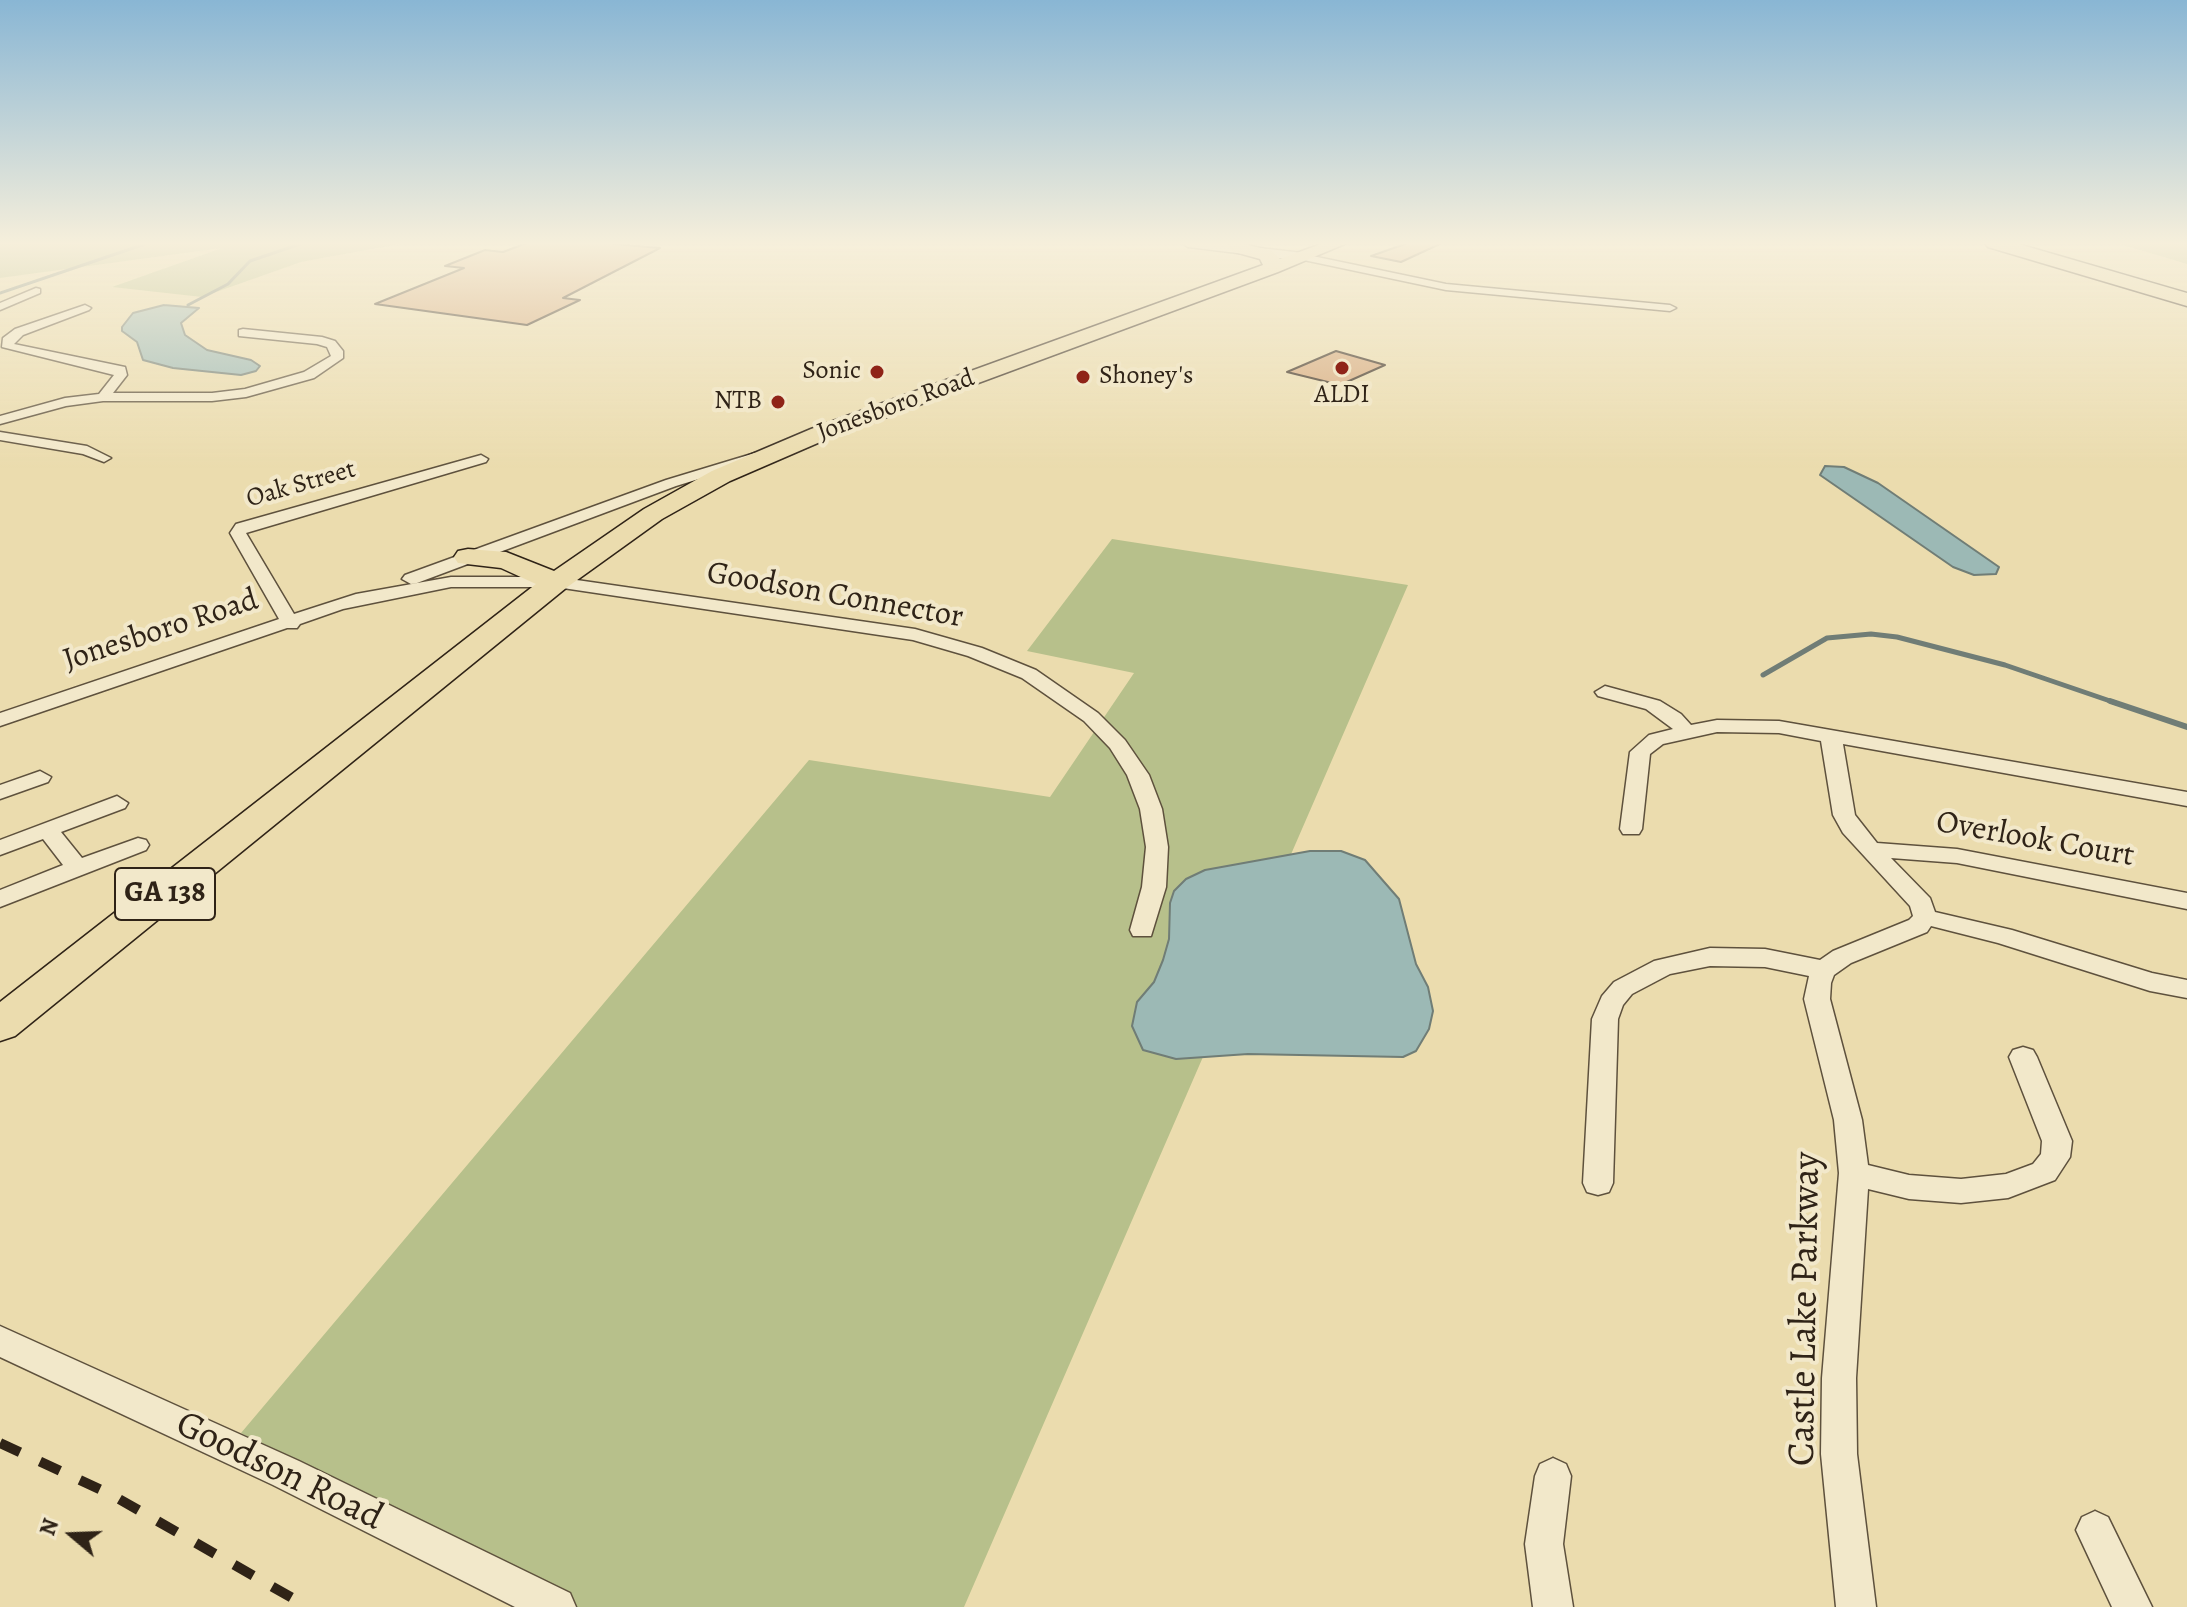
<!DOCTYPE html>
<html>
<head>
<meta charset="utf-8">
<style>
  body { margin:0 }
  #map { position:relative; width:2187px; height:1607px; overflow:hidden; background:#ebdcae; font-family:Alegreya,serif }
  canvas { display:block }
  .north { position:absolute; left:32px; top:1495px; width:80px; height:80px; -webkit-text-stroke:6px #f2e8ca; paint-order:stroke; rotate:289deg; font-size:22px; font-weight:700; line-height:32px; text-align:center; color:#2f2317 }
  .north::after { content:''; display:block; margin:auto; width:28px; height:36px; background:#2f2317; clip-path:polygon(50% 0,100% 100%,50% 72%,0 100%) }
</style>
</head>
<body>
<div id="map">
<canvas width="2187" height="1607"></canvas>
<div class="north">N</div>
</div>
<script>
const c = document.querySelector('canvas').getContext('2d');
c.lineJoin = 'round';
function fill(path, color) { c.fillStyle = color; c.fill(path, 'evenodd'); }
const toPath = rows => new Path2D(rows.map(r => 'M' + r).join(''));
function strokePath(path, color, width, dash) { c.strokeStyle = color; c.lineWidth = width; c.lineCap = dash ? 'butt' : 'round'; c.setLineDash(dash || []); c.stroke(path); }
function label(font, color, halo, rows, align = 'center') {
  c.font = font + ' Alegreya,serif'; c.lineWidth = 8; c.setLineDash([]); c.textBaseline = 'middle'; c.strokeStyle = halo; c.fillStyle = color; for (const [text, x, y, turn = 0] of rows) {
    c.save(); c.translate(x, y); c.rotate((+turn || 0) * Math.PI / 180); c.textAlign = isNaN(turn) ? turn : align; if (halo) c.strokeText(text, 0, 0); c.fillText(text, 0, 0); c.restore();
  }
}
const green = toPath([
  [0,243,405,243,301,262,202,297,112,287,222,248,0,278],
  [2116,243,2187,243,2187,264],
  [1112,539,1408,585,964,1607,559,1607,241,1433,809,760,1050,797,1134,673,1027,651]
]);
const water = toPath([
  [164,305,199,308,181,323,185,335,207,350,251,360,260,366,256,371,241,375,173,368,143,360,137,342,122,331,122,327,133,313,164,305],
  [1825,466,1844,467,1878,483,1999,567,1996,574,1974,575,1953,567,1820,475,1825,466],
  [1310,851,1341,851,1365,860,1399,899,1416,964,1428,987,1433,1011,1429,1029,1416,1051,1403,1057,1248,1054,1176,1059,1143,1050,1132,1026,1137,1002,1154,982,1163,960,1169,939,1170,903,1174,891,1186,879,1205,870,1310,851]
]);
const streamFar2 = toPath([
  [0,293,148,243],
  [188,305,228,284,250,261,303,243]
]);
const streamFar1 = toPath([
  [1763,675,1827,638,1871,634,1897,637,2005,665,2116,703]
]);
const stream = toPath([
  [2110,701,2187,727]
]);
const building = toPath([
  [527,243,603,243,660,248,563,298,580,300,527,325,375,304,464,268,445,266,485,250,503,252,527,243],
  [1408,243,1442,243,1401,262,1371,256,1408,243],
  [1336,351,1385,365,1340,385,1287,372,1336,351]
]);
const minor = toPath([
  [1303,254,1446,284,1670,305,1676,308,1670,311,1446,290,1299,259,1298,257,1303,254],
  [36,288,40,289,40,293,0,310,0,303,36,288],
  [85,305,91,308,89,310,23,335,14,344,125,367,127,375,113,393,212,393,245,389,304,372,331,356,327,347,317,344,239,336,239,330,243,329,322,337,335,341,343,351,343,358,314,378,246,397,212,401,103,401,66,406,0,424,0,416,65,398,99,394,114,375,2,347,3,338,15,329,85,305],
  [0,432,87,446,111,458,104,462,83,454,0,440,0,432],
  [755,453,762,457,760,460,676,486,417,583,411,584,402,579,405,575,666,480,755,453],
  [481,455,488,459,486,462,246,533,294,614,356,594,451,577,556,577,915,629,982,648,1036,670,1098,713,1125,740,1149,775,1162,809,1168,847,1166,887,1151,936,1133,936,1130,930,1142,887,1146,847,1140,809,1127,775,1110,748,1084,721,1022,678,968,656,913,640,556,587,451,587,343,609,300,624,297,628,287,628,0,726,0,713,279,619,230,533,236,524,481,455],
  [1605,686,1660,701,1681,714,1691,725,1717,720,1779,721,2187,792,2187,806,1843,744,1855,815,1877,843,1957,849,2187,893,2187,909,1957,863,1891,858,1930,898,1935,912,2012,930,2152,973,2187,980,2187,998,2150,991,1998,943,1931,926,1927,932,1851,963,1834,975,1831,983,1830,999,1862,1120,1868,1165,1909,1175,1961,1179,2006,1174,2033,1164,2041,1154,2042,1141,2009,1057,2013,1050,2023,1047,2033,1050,2037,1057,2072,1141,2070,1157,2055,1180,2008,1198,1961,1203,1909,1199,1868,1189,1856,1378,1857,1454,1876,1607,1836,1607,1821,1454,1822,1378,1839,1173,1834,1120,1804,999,1809,976,1765,967,1710,966,1670,974,1632,994,1623,1005,1618,1019,1613,1183,1609,1192,1598,1195,1587,1192,1583,1183,1592,1019,1602,996,1614,982,1654,961,1710,948,1765,949,1820,960,1833,951,1909,920,1913,916,1910,906,1843,833,1833,815,1821,741,1779,733,1717,732,1663,744,1650,754,1642,829,1639,834,1623,834,1620,829,1630,752,1649,735,1673,729,1646,709,1598,696,1595,692,1605,686],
  [40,771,51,777,48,782,0,799,0,785,40,771],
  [117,796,128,803,125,808,61,832,82,858,138,838,146,840,149,845,146,850,0,907,0,890,63,865,43,839,0,855,0,840,117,796],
  [0,1326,299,1461,570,1593,576,1607,515,1607,273,1485,0,1357,0,1326],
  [1553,1458,1566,1464,1571,1476,1563,1544,1573,1607,1533,1607,1525,1544,1535,1476,1540,1464,1553,1458],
  [2095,1511,2108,1517,2152,1607,2112,1607,2076,1530,2082,1517,2095,1511]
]);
const tertiary = toPath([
  [1182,243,1217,243,1303,253,1310,257,1303,261,1188,247,1182,243]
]);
const primary = toPath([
  [1231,243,1240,243,1272,251,1280,259,1324,243,1347,243,1278,272,827,439,730,481,662,519,566,588,15,1036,0,1041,0,1002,536,584,501,568,458,563,454,557,458,551,468,549,506,552,554,571,644,509,712,471,811,429,1263,265,1260,259,1231,251,1229,247,1231,243]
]);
const motorway = toPath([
  [1985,243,2015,243,2187,293,2187,306,1988,247,1985,243]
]);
const rail = toPath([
  [0,1443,112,1495,308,1607]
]);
const markers = [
  [1342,368,8,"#8f2418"],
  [877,372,8,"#8f2418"],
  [1083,377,8,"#8f2418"],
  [778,402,8,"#8f2418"]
];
const farPoinames = [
  ["Sonic",861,372],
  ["Shoney's",1099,377,"left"],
  ["ALDI",1342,396,"center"],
  ["NTB",762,402]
];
const farStreetnames = [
  ["Jonesboro Road",896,406,-20],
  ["Oak Street",301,485,-16]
];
const shields = [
  [165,894,100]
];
const shieldNames = [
  ["GA 138",165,894]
];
const streetNames = [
  ["Goodson Connector",835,596,10],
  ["Jonesboro Road",161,631,-18],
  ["Overlook Court",2035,840,10]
];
const nearStreetnames = [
  ["Castle Lake Parkway",1806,1309,-89],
  ["Goodson Road",279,1472,26]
];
fill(green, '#b7c08b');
fill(water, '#9cb9b5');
strokePath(water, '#707d76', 2);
strokePath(streamFar2, '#707d76', 3);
strokePath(streamFar1, '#707d76', 5);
strokePath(stream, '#707d76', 6);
fill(building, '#d5a779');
strokePath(building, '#2f2317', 2);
strokePath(minor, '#5e513d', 3);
strokePath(tertiary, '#5e513d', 3);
strokePath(primary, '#2f2317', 3);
strokePath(motorway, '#2f2317', 3);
fill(minor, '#f2e8ca');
fill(tertiary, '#f2e8ca');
fill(primary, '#ebdcae');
fill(motorway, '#ebdcae');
strokePath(rail, '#2f2317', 10, [22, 22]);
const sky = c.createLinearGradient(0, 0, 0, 468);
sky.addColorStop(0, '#89b6d4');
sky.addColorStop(0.52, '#f6efdb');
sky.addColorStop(1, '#f6efdb00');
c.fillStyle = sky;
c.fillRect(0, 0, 2187, 468);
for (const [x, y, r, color] of markers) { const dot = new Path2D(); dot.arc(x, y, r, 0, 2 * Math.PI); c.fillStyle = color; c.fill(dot); strokePath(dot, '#f2e8ca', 3); }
label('26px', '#2f2317', '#f2e8ca', farPoinames, 'right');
label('26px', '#2f2317', '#f2e8ca', farStreetnames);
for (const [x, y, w] of shields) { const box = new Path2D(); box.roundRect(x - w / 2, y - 26, w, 52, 6); c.fillStyle = '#f2e8ca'; c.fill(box); strokePath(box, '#2f2317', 2); }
label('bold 30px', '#2f2317', null, shieldNames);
label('32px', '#2f2317', '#f2e8ca', streetNames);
label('38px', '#2f2317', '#f2e8ca', nearStreetnames);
</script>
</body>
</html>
